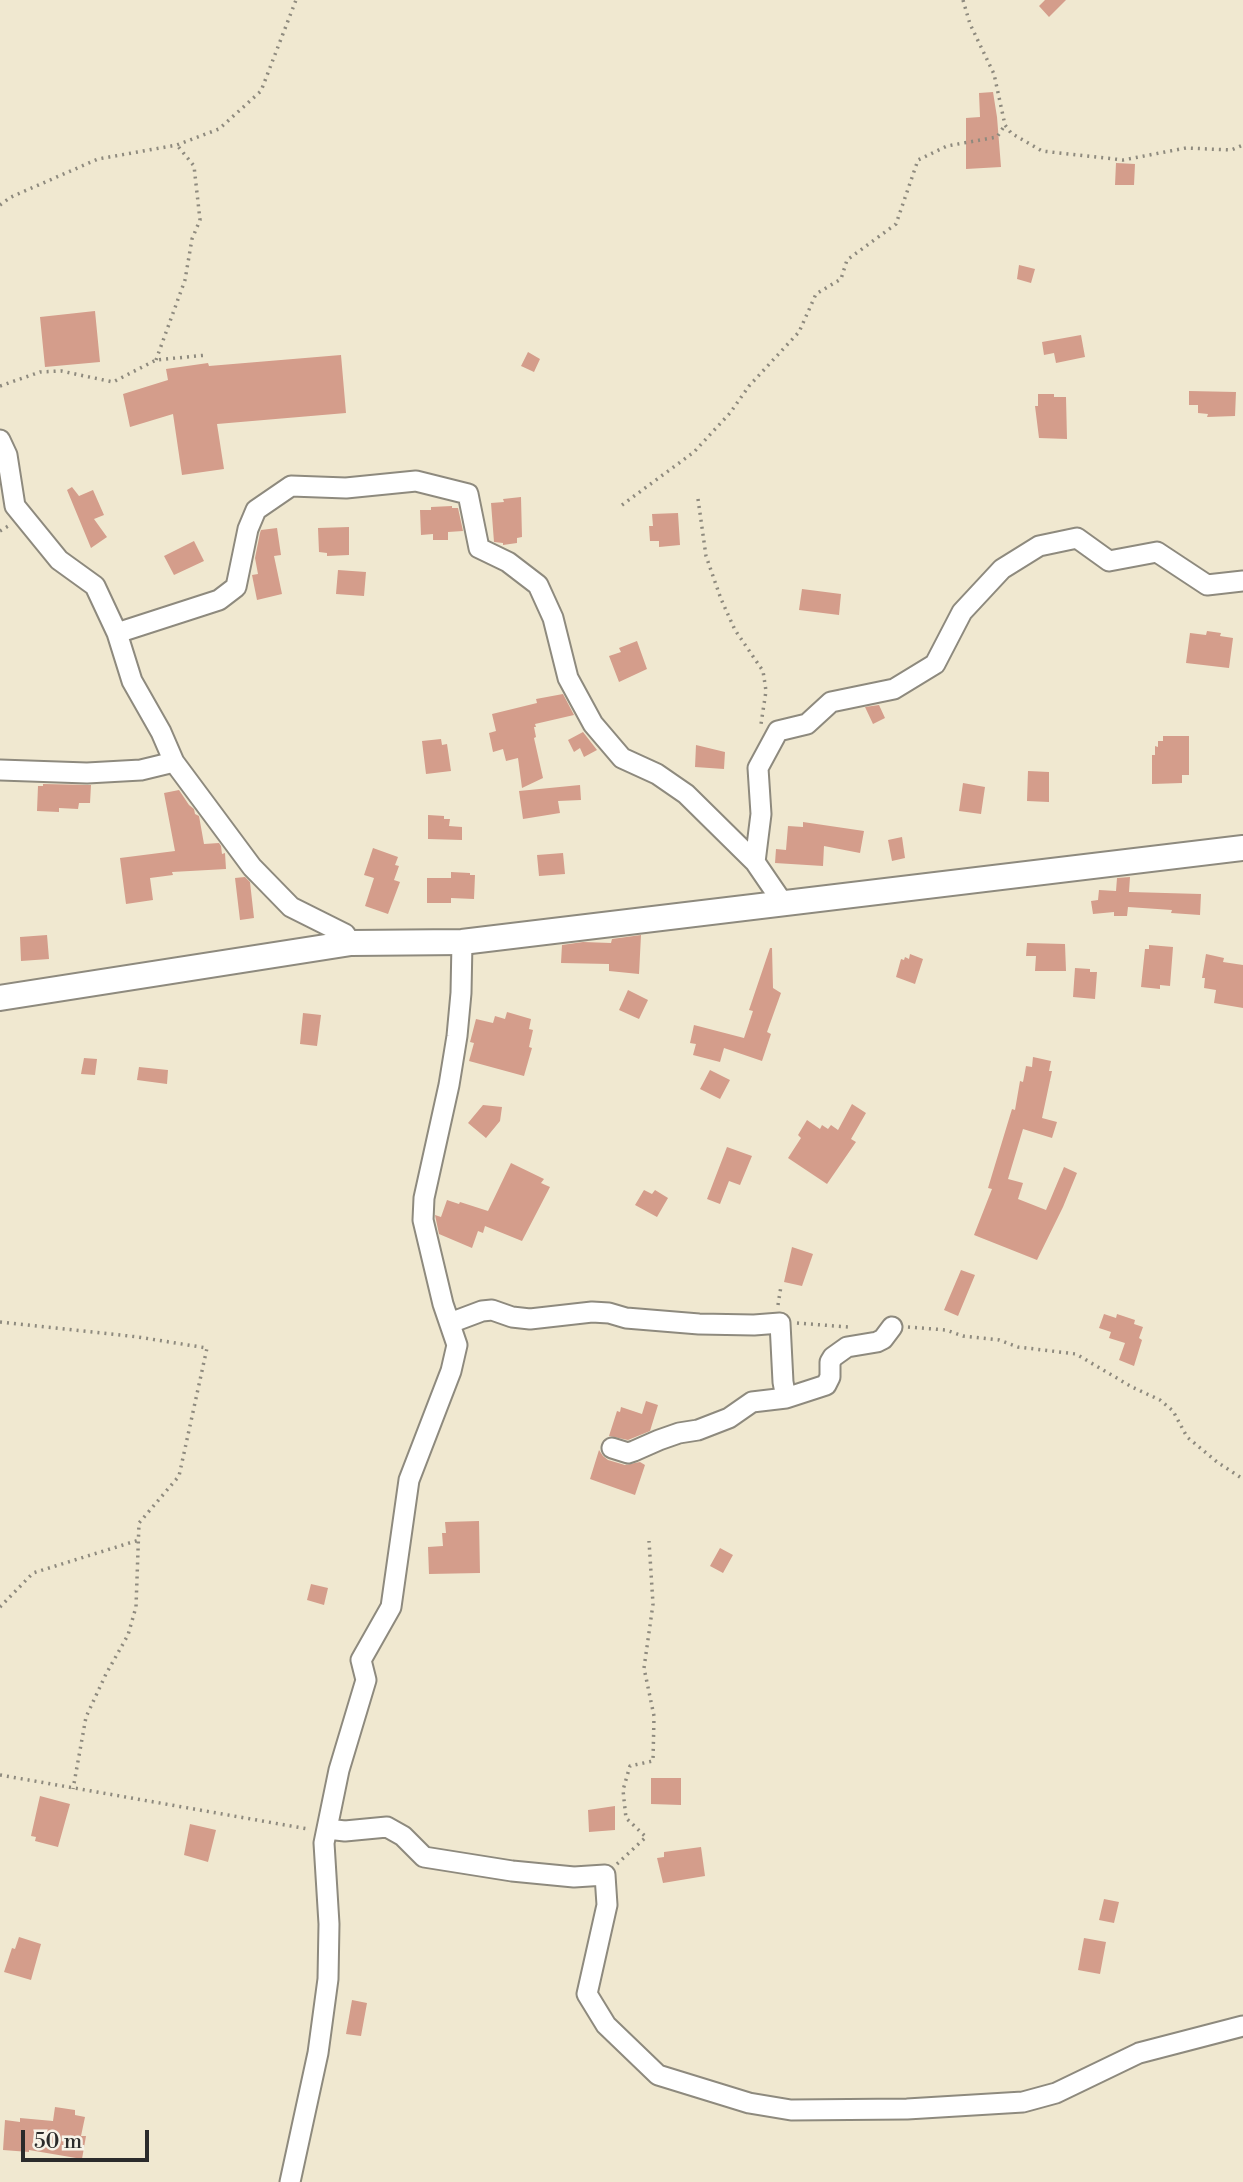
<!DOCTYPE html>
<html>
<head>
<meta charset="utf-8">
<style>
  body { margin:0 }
  #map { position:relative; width:1243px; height:2182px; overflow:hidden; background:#f0e8d0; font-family:"Libre Bodoni",serif }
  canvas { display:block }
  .scale { position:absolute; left:21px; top:2130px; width:128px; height:32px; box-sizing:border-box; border:4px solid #2b2b2b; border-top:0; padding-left:9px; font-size:21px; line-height:24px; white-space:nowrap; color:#2b2b2b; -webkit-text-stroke:5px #f7f3e8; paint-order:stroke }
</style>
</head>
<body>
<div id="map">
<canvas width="1243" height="2182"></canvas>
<div class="scale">50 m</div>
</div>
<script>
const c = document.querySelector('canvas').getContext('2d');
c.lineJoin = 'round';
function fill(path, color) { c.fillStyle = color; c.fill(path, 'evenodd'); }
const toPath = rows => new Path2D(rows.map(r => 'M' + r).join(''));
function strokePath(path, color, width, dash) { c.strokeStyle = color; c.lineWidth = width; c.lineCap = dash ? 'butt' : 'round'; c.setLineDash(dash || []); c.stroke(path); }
const building = toPath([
  [1045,0,1066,0,1049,17,1039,6],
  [993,92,997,117,1001,167,966,169,966,118,980,117,979,93],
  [1116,163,1135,164,1134,185,1115,185],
  [1019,265,1035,269,1031,283,1017,279],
  [95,311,100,362,45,367,40,317],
  [1081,335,1085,357,1056,363,1054,353,1044,355,1042,342],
  [528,352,540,359,534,372,521,366],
  [341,355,346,413,217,424,224,469,182,475,173,414,130,427,123,394,168,380,166,369,208,363,209,366],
  [1189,391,1236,392,1235,416,1207,417,1208,414,1198,413,1198,405,1189,405],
  [1038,394,1054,394,1054,397,1066,397,1067,439,1039,438,1035,406,1038,406],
  [72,487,79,496,93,490,104,515,94,519,107,537,91,548,67,490],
  [521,497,522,537,517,538,517,543,503,545,503,543,494,542,491,503,504,502,503,499],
  [452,506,452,508,458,508,463,531,448,532,448,540,433,540,433,534,421,535,420,510,431,510,431,507],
  [678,513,680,545,659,547,659,541,650,541,649,526,653,526,652,514],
  [349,527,349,555,327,556,327,553,319,552,318,528],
  [277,528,281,555,274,556,282,594,257,600,252,575,258,574,255,558,260,533,261,530],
  [194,541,204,561,174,575,164,556],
  [338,570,366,572,364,596,336,594],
  [802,589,841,594,839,615,799,610],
  [1207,631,1221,633,1220,636,1233,638,1229,668,1186,663,1190,633,1206,635],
  [637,641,647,669,619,682,609,656,621,652,619,648],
  [563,694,574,715,535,724,536,727,534,727,536,737,534,738,543,778,522,788,518,758,506,761,503,749,493,752,489,733,496,731,492,714,537,703,536,699],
  [879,705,885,718,873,724,865,707],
  [583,732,597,750,584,757,580,748,574,752,568,740],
  [1163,736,1189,736,1189,775,1182,775,1182,783,1152,784,1152,755,1155,755,1155,746,1158,747,1158,741,1163,741],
  [441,739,442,745,447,744,451,771,426,774,422,741],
  [696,745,725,752,724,769,695,767],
  [1028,771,1049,772,1049,802,1027,801],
  [963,783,985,787,981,814,959,811],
  [43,784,91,785,90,803,79,803,78,809,59,808,59,812,37,811,38,786,43,786],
  [580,785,581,800,558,801,560,813,523,819,519,791],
  [179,790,189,805,194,809,195,814,199,816,204,844,219,843,221,846,222,854,225,853,226,869,172,872,173,875,150,878,153,900,126,904,120,858,175,851,164,793],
  [428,815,444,816,444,819,450,819,449,826,462,827,462,840,428,839],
  [803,822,864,831,860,853,824,846,823,866,775,863,776,849,786,850,788,826,803,827],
  [902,837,905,858,892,861,888,840],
  [373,848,398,857,395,865,399,866,394,880,400,882,388,914,365,906,374,878,364,875],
  [563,853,565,874,539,876,537,855],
  [451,872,470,873,470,875,475,875,474,899,451,898,451,903,427,903,427,878,451,878],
  [245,877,250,882,254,918,240,920,235,878],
  [1130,877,1129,892,1201,894,1200,915,1171,913,1172,910,1128,907,1127,916,1114,916,1114,912,1093,914,1091,901,1098,900,1099,890,1116,891,1117,878],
  [47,935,49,959,21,961,20,937],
  [641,935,639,974,609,971,609,964,561,963,562,945,583,942,611,943,612,939],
  [1027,943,1065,944,1066,971,1035,971,1036,956,1026,956],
  [1149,945,1173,947,1170,986,1160,985,1160,989,1141,987,1145,949,1149,949],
  [770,948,772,948,773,988,781,993,767,1032,771,1034,762,1061,724,1048,720,1062,693,1055,696,1044,690,1043,694,1025,744,1038,753,1011,749,1010],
  [910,954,923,959,915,984,896,977,901,959,904,960,905,957,909,959],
  [1206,954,1224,958,1223,962,1243,965,1243,1008,1214,1003,1216,990,1204,988,1205,978,1202,978],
  [1075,968,1090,969,1090,972,1097,972,1095,999,1073,997],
  [628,990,648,1000,639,1019,619,1010],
  [507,1012,531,1019,529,1029,533,1030,529,1047,532,1048,524,1076,469,1061,474,1043,470,1042,476,1019,493,1023,495,1016,505,1019],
  [303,1013,321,1015,317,1046,300,1044],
  [1033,1057,1051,1061,1049,1071,1052,1071,1042,1118,1057,1122,1052,1138,1023,1129,1008,1179,1023,1183,1018,1199,1046,1210,1064,1167,1077,1173,1063,1207,1037,1260,974,1235,992,1189,988,1188,1012,1109,1015,1110,1020,1081,1023,1082,1026,1066,1032,1067],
  [84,1058,97,1059,95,1075,81,1074],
  [139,1067,168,1070,167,1084,137,1080],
  [710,1070,730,1080,720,1099,700,1089],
  [852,1104,866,1113,851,1139,856,1142,827,1184,788,1158,801,1138,798,1135,807,1120,820,1129,822,1125,828,1129,831,1125,838,1130],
  [483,1105,502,1107,500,1121,486,1138,468,1123],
  [727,1147,752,1156,740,1185,729,1181,720,1204,707,1199],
  [511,1163,544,1179,541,1183,550,1187,522,1241,485,1226,483,1233,478,1231,472,1248,439,1234,435,1215,441,1217,447,1200,459,1204,460,1202,488,1211],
  [644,1190,652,1194,655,1190,668,1198,657,1217,635,1205],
  [792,1247,813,1254,802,1286,784,1282],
  [961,1270,975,1275,958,1316,944,1310],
  [1104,1314,1116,1318,1117,1314,1135,1320,1134,1324,1143,1327,1139,1338,1142,1340,1134,1366,1119,1360,1125,1343,1109,1338,1111,1332,1099,1328],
  [646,1401,658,1405,650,1431,628,1440,609,1436,617,1411,620,1412,621,1407,642,1414],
  [599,1450,603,1456,608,1460,625,1465,640,1462,645,1465,635,1495,590,1479],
  [479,1521,480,1573,429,1574,428,1547,443,1546,442,1533,446,1533,445,1522],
  [720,1548,733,1555,723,1573,710,1566],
  [311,1584,328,1588,324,1605,307,1600],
  [651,1778,681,1778,681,1805,651,1804],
  [40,1796,70,1804,58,1847,35,1841,36,1837,31,1836],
  [615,1806,615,1830,589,1832,588,1810],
  [190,1824,216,1830,208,1862,184,1855],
  [701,1847,705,1876,663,1883,657,1858,664,1857,664,1852],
  [1104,1899,1119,1902,1114,1923,1099,1920],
  [19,1937,41,1944,31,1980,4,1972,12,1948,15,1949],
  [1084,1938,1106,1942,1100,1974,1078,1970],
  [352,2000,367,2003,361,2036,346,2034],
  [55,2107,75,2110,75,2115,85,2117,81,2136,86,2136,82,2159,29,2150,29,2152,3,2150,5,2120,20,2122,20,2118,53,2121]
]);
const path = toPath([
  [963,0,970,24,994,74,1005,125,1011,133,1042,151,1123,160,1186,148,1231,150,1243,145],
  [0,205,11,197,98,159,177,145,219,129,261,91,296,0],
  [156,360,185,280,192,239,200,220,194,166,177,145],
  [0,386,40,372,61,371,113,382,156,360,207,355],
  [698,499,706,556,721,599,735,630,763,671,766,691,761,724],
  [622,505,694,452,730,413,749,386,799,332,816,294,841,279,847,260,896,224,918,160,947,146,997,137,1005,125],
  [0,531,10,525],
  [778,1305,781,1286],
  [0,1322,138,1337,207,1348,179,1476,139,1523,136,1607,128,1635,106,1674,86,1717,73,1789],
  [797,1323,848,1327],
  [908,1327,946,1330,963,1336,999,1340,1018,1347,1076,1354,1132,1387,1160,1400,1173,1411,1187,1437,1217,1462,1243,1479],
  [0,1607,33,1573,139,1540],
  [0,1775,308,1829],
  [617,1864,646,1837,626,1818,623,1790,630,1766,653,1761,654,1716,644,1668,653,1604,649,1541]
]);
const minor = toPath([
  [0,440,7,455,15,506,59,560,95,586,117,633,132,681,161,732,174,762,252,867,291,907,345,934,351,943],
  [117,633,219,600,236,587,248,529,256,510,291,486,346,488,416,481,468,494,479,548,508,562,538,585,553,618,568,678,593,724,622,758,657,774,686,794,755,862,783,903],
  [0,770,87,773,141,770,174,762],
  [755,862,761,814,758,768,778,731,807,724,831,702,894,689,935,664,962,612,1002,569,1039,546,1077,538,1109,561,1157,552,1207,585,1243,581],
  [450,1323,482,1311,492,1310,512,1317,530,1319,592,1312,609,1313,626,1318,699,1324,754,1325,780,1323,783,1382,786,1398],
  [612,1448,628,1453,634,1451,659,1440,679,1433,698,1430,729,1418,752,1402,786,1398,826,1385,830,1377,830,1362,833,1357,847,1347,877,1342,883,1339,892,1327],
  [327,1829,345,1831,387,1827,403,1836,424,1857,512,1871,574,1877,605,1875,607,1905,587,1994,606,2025,658,2075,749,2103,791,2110,907,2109,1023,2102,1056,2093,1139,2053,1243,2026],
  [290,2182,318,2053,328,1979,329,1924,324,1843,339,1770,366,1680,361,1660,391,1607,409,1480,451,1371,457,1345,443,1304,423,1220,424,1198,449,1085,457,1036,461,993,462,942]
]);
const tertiary = toPath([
  [0,998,351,943,462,942,1243,848]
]);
fill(building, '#d49d8b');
strokePath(minor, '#8e8a7e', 23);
strokePath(tertiary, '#8e8a7e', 28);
strokePath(path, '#8e8a7e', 3.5, [2, 5]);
strokePath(minor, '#fff', 19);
strokePath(tertiary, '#fff', 24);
</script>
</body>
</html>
